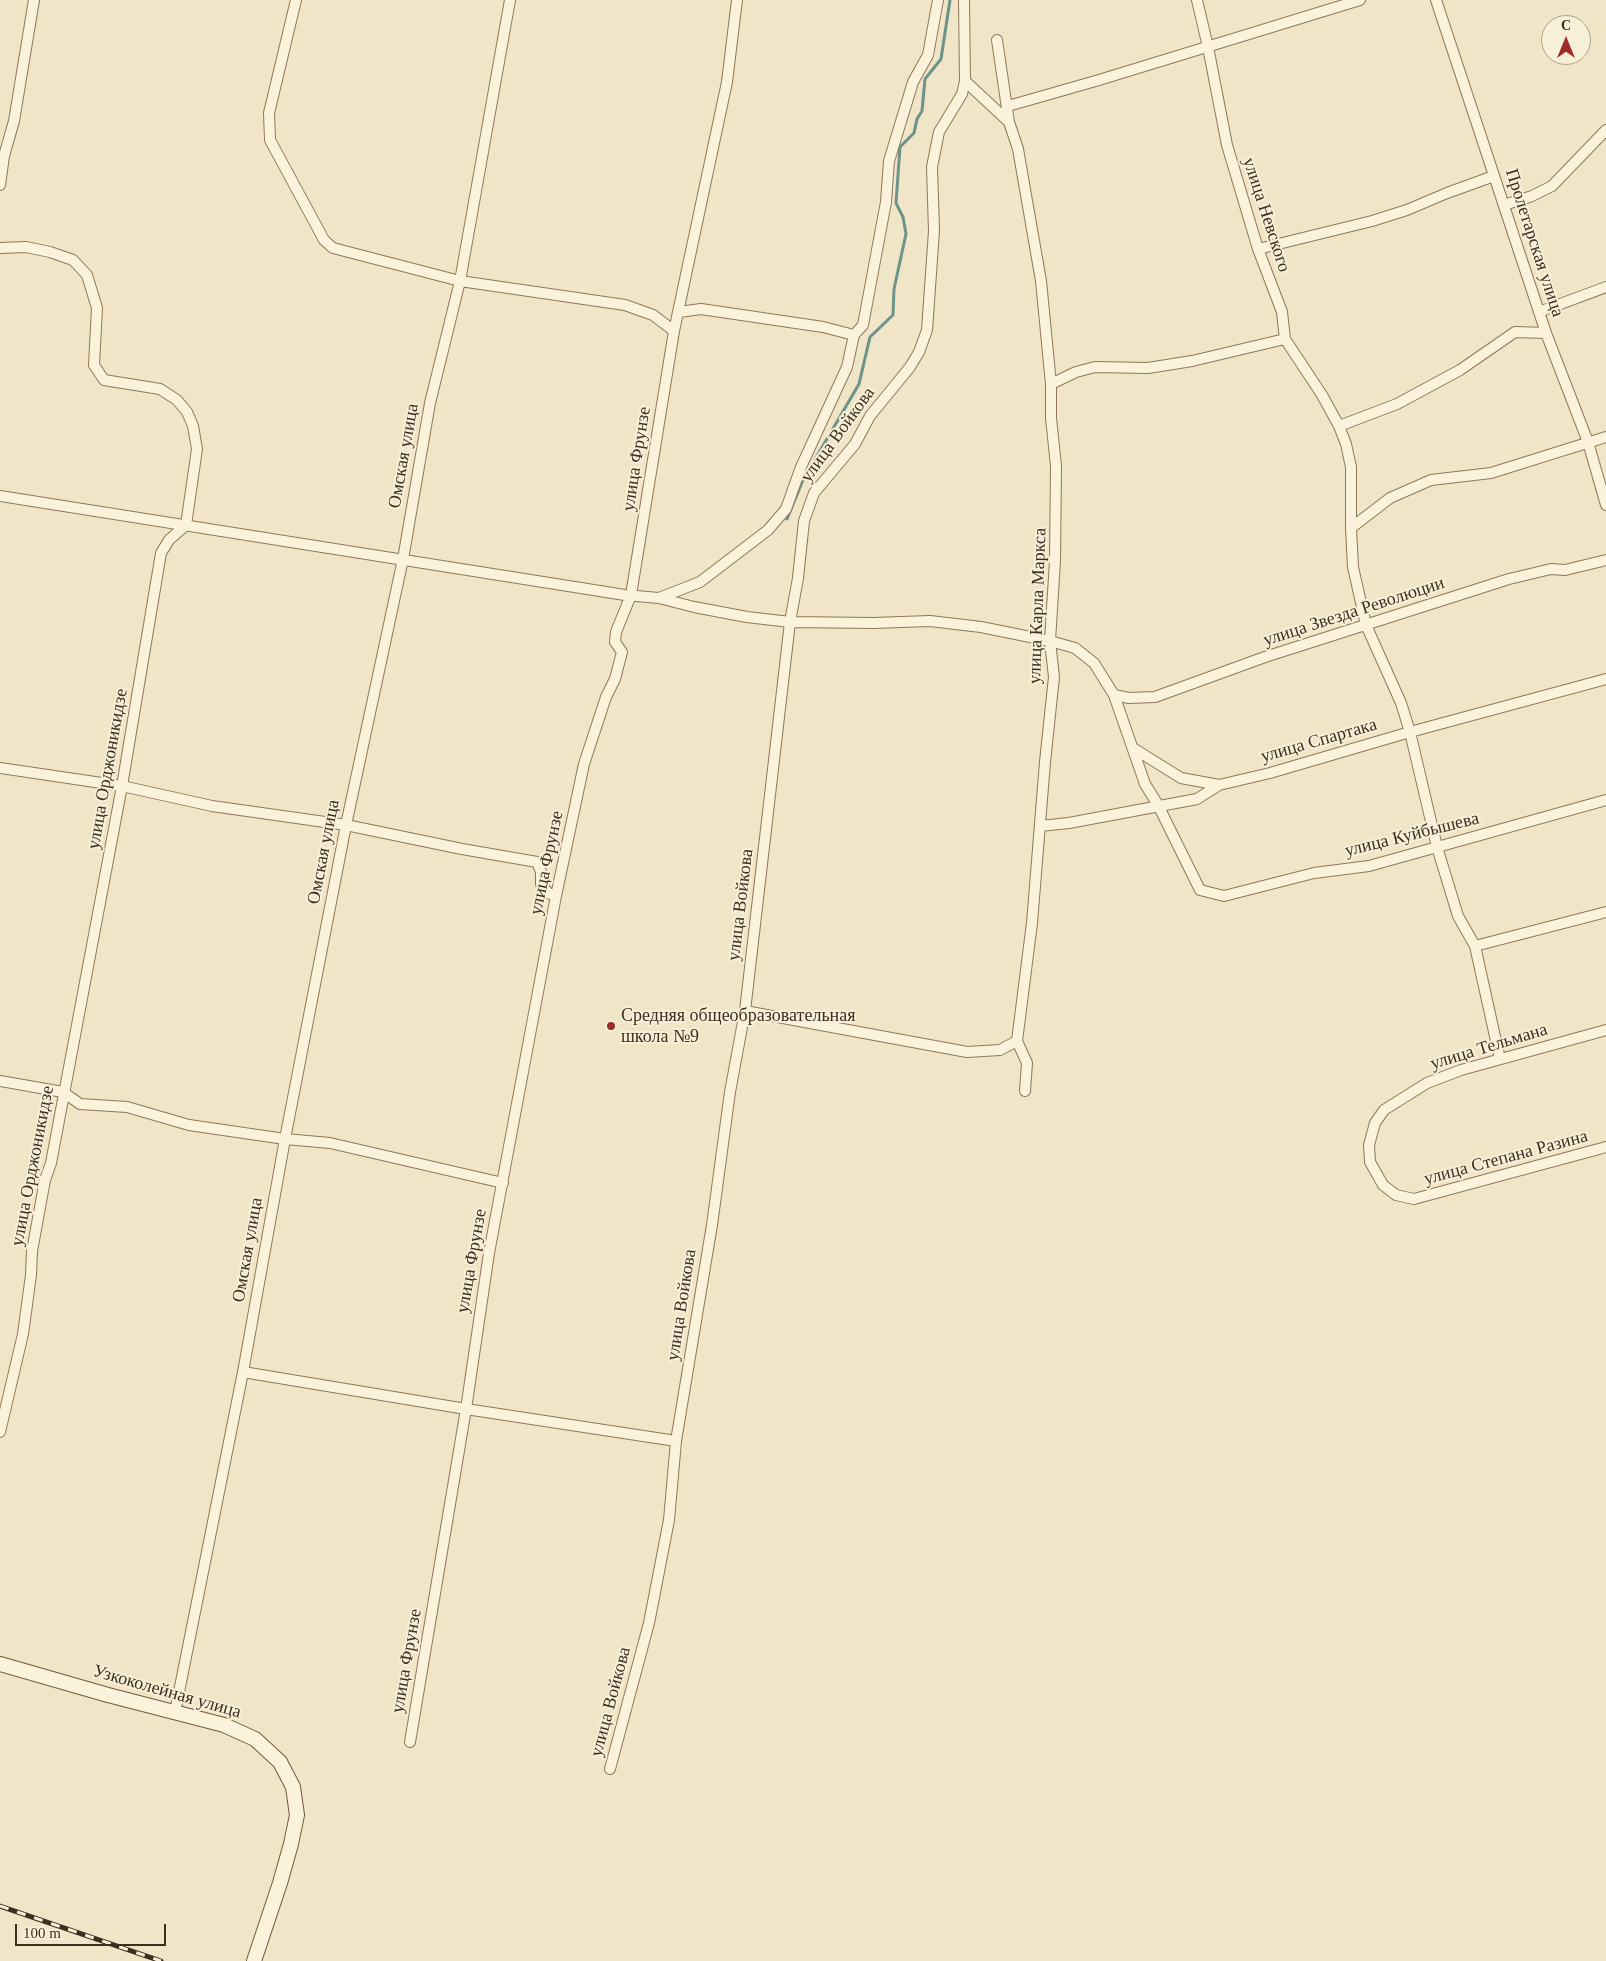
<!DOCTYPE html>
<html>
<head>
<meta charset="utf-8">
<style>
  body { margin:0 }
  #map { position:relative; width:1606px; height:1961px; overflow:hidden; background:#f0e5c7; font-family:"Times New Roman",serif }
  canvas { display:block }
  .north { position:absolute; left:1541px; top:15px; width:50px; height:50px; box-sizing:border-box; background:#f7efd7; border:1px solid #aca28d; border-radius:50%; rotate:0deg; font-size:14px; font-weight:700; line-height:20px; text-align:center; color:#3c2f1f }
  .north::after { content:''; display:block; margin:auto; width:18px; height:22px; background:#9e2d29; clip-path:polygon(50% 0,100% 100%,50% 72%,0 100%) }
  .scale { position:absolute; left:15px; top:1924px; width:151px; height:22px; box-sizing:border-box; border:2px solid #3c2f1f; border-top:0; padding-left:6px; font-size:15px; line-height:18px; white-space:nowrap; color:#3c2f1f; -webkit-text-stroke:4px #f7efd7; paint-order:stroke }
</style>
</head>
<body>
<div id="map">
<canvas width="1606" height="1961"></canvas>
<div class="north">С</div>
<div class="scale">100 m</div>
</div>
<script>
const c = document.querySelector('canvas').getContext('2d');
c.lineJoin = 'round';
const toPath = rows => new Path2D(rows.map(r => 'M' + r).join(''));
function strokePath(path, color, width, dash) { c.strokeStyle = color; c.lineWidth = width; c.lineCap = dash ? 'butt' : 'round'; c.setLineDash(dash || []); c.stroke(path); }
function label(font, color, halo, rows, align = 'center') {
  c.font = font + ' "Times New Roman",serif'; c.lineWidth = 4; c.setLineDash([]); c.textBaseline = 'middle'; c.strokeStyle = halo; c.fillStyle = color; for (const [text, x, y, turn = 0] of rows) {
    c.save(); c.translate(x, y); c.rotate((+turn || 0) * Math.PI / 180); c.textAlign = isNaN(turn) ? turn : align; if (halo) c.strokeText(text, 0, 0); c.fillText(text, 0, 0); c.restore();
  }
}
const stream = toPath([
  [787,519,803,480,859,384,870,337,893,315,894,289,906,234,903,217,896,203,900,147,914,133,917,119,922,111,925,79,941,59,950,0]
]);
const street = toPath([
  [296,0,269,113,270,140,324,240,333,248,460,281,625,305,653,315,674,331],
  [964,0,965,81,1009,122],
  [1197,0,1208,47,1227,145,1258,249,1282,312,1285,339,1322,395,1339,426,1346,444,1351,467,1351,528,1353,567,1366,625,1401,703,1410,732,1437,847,1458,916,1475,946,1500,1059],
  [1436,0,1546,333,1588,442,1606,505],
  [997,40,1009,122,1018,149,1041,281,1051,384,1051,418,1056,466,1055,561,1050,641,1054,677,1045,762,1032,923,1017,1041,1027,1063,1025,1091],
  [1008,106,1099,80,1360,0],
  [0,185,4,156,14,121,34,0],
  [1504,205,1532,196,1552,186,1606,130],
  [0,248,26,247,50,252,73,260,87,275,97,308,94,365,104,380,160,389,177,400,187,412,193,426,197,449,186,525,169,540,161,553,122,786,51,1163,45,1180,32,1251,31,1275,23,1334,0,1432],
  [1258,249,1372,221,1407,210,1447,193,1494,176],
  [679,312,701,309,823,327,854,335],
  [1539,312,1606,287],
  [1051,384,1076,372,1095,367,1148,368,1192,361,1285,339],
  [1339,426,1397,404,1460,370,1515,332,1546,333],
  [0,496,625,595,659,598,694,607,747,617,790,622,873,623,930,621,981,627,1050,641,1075,648,1094,663,1114,695,1145,784,1158,805,1200,890,1224,896,1314,873,1369,866,1606,800],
  [1351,528,1390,498,1431,480,1491,473,1606,437],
  [659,598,700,582,768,530,786,509,801,467,847,367,854,335,863,325,886,202,889,161,913,82,928,55,938,0],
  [1114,695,1129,698,1155,697,1265,657,1509,579,1551,569,1565,570,1606,560],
  [1133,748,1181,778,1219,785],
  [0,768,122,786,212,806,346,825,462,849,537,862,541,872,541,884,548,893,556,896],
  [1040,826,1069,823,1197,799,1219,785,1270,773,1410,732,1606,679],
  [1475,946,1606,912],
  [745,1011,967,1052,1000,1050,1017,1041],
  [1606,1030,1461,1070,1427,1083,1384,1110,1375,1123,1369,1145,1370,1162,1383,1185,1396,1195,1414,1199,1606,1147],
  [0,1081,63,1092,80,1104,127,1107,189,1125,285,1139,330,1143,503,1183],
  [243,1372,466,1409,676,1441],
  [175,1712,243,1372,285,1139,346,825,403,559,430,403,460,281,510,0],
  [410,1742,466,1409,489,1253,556,896,584,764,606,697,615,679,622,652,615,642,616,632,631,595,674,331,727,82,737,0],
  [610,1769,649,1623,669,1520,676,1441,712,1225,730,1092,745,1011,790,622,798,578,804,521,814,493,855,444,870,416,910,367,919,352,927,330,934,231,932,167,939,132,962,94,965,81]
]);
const secondary = toPath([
  [0,1664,108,1695,224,1725,255,1739,280,1762,293,1787,297,1815,291,1844,280,1883,254,1961]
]);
const rail = toPath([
  [0,1906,161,1961]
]);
const markers = [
  [611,1026,5,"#9e2d29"]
];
const streetNames = [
  ["улица Невского",1266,215,72],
  ["Пролетарская улица",1534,243,72],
  ["улица Войкова",838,435,-54],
  ["Омская улица",404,456,-80],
  ["улица Фрунзе",637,459,-81],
  ["улица Карла Маркса",1038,606,-88],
  ["улица Звезда Революции",1354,612,-18],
  ["улица Спартака",1319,741,-16],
  ["улица Орджоникидзе",108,769,-80],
  ["улица Куйбышева",1412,835,-14],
  ["Омская улица",324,852,-79],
  ["улица Фрунзе",547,863,-78],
  ["улица Войкова",741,905,-83],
  ["улица Тельмана",1489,1047,-17],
  ["улица Степана Разина",1506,1158,-15],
  ["улица Орджоникидзе",33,1166,-79],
  ["Омская улица",248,1250,-80],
  ["улица Фрунзе",472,1261,-80],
  ["улица Войкова",682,1305,-81],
  ["улица Фрунзе",407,1661,-80],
  ["Узкоколейная улица",167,1692,16],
  ["улица Войкова",611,1702,-75]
];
const poiNames = [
  ["Средняя общеобразовательная",621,1016],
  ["школа №9",621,1037]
];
strokePath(stream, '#6e938b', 3);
strokePath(street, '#8d785b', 12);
strokePath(secondary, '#6f593e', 16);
strokePath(street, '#faf2db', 10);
strokePath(secondary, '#faf2db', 14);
strokePath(rail, '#3c2f1f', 5);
strokePath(rail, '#f7efd7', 3, [9]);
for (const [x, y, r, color] of markers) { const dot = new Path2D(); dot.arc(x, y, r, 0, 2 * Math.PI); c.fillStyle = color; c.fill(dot); strokePath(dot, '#f7efd7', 2); }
label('18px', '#3c2f1f', '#f7efd7', streetNames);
label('18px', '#3c2f1f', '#f7efd7', poiNames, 'left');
</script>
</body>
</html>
